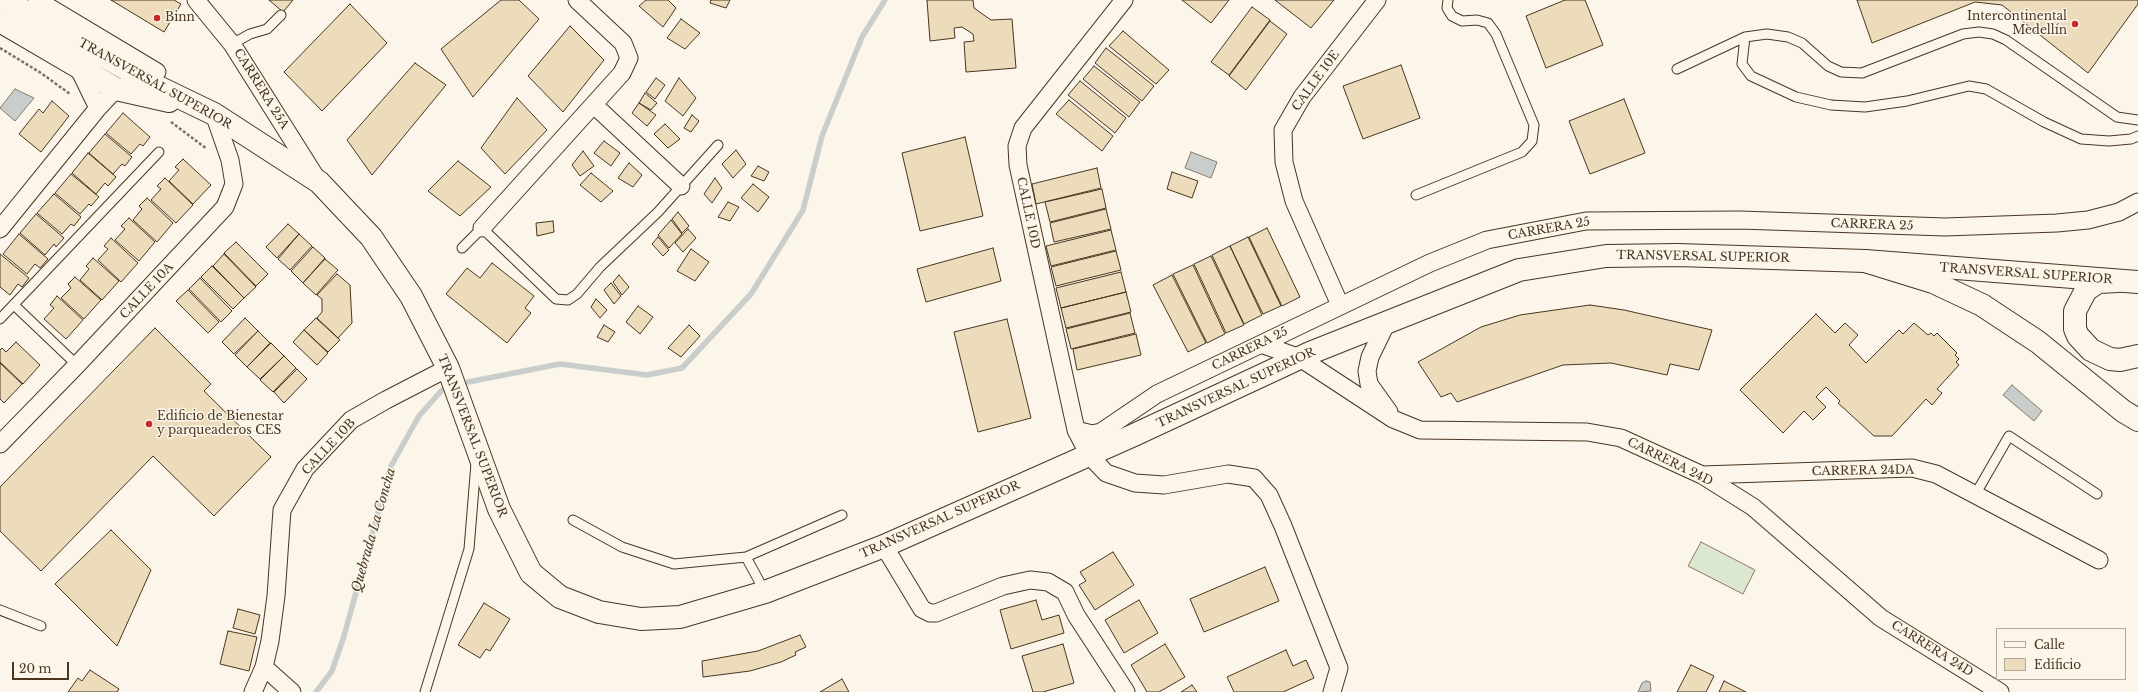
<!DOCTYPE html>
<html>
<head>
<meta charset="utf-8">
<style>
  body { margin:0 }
  #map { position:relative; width:2138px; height:692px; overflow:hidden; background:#fbf6e9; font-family:"Libre Baskerville",serif }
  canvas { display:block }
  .legend { position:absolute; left:1996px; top:628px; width:130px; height:52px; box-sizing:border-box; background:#fbf6e9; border:1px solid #b4a999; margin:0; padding:5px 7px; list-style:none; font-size:12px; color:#4a3520 }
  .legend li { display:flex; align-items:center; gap:8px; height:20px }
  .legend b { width:20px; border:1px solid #b4a999 }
  .scale { position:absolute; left:12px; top:662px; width:57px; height:18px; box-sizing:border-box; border:2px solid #4a3520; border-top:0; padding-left:5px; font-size:12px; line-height:14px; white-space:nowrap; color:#4a3520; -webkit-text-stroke:3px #fbf6e9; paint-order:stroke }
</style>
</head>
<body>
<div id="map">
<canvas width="2138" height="692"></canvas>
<ul class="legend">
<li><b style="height:5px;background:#fbf6e9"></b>Calle</li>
<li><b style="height:11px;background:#ecdcbc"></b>Edificio</li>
</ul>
<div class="scale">20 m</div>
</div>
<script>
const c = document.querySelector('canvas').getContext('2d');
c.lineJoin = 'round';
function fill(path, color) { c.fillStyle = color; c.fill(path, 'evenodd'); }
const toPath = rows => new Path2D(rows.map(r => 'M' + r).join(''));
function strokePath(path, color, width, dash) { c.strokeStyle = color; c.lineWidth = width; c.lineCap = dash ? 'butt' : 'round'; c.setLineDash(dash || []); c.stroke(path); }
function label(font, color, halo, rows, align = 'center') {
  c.font = font + ' "Libre Baskerville",serif'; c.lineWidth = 3; c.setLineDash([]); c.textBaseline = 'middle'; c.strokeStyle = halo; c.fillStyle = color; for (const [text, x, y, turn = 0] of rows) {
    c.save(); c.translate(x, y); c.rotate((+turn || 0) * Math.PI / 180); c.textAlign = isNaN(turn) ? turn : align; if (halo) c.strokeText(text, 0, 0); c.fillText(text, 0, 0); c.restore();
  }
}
const green = toPath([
  [1701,542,1755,570,1743,594,1688,566,1701,542]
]);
const water = toPath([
  [15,89,34,98,15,121,0,108,15,89],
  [1191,152,1217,162,1211,178,1185,168,1191,152],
  [2012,385,2042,411,2034,421,2003,395,2012,385],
  [1646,681,1650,682,1651,691,1638,692,1642,683,1646,681]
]);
const stream = toPath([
  [468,382,560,364,647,375,682,368,751,294,803,210,822,136,862,37,885,0],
  [316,692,332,671,344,636,391,466,419,416,442,390,451,387]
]);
const building = toPath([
  [111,0,174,0,181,4,164,32,111,0],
  [269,0,293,0,283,12,269,0],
  [501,0,519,0,539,19,473,97,441,49,501,0],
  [646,0,668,0,676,8,663,27,639,6,646,0],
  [711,0,730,0,726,8,710,3,711,0],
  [927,0,973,0,974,8,991,20,1012,19,1016,68,966,72,964,42,974,41,973,34,962,27,954,28,955,38,930,41,927,0],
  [1182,0,1229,0,1211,23,1182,0],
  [1275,0,1334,0,1311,28,1275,0],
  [1565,0,1585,0,1603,45,1546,68,1526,16,1565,0],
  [1857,0,2138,0,2138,4,2088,73,2002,5,1975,2,1872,43,1857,0],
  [350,4,387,43,322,111,284,72,350,4],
  [1252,7,1270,20,1229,75,1211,62,1252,7],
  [681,19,700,33,685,49,667,38,681,19],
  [1270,21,1287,34,1246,90,1229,76,1270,21],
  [570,26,604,60,563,112,528,76,570,26],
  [1123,31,1169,70,1156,84,1109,46,1123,31],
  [1106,48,1154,86,1142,101,1095,63,1106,48],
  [415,63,446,85,372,175,347,140,415,63],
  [1401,65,1420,118,1363,139,1343,86,1401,65],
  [1094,66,1140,102,1129,117,1083,79,1094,66],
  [656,78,665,85,655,99,646,92,656,78],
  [679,78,696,98,683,116,665,101,679,78],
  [1080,81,1126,118,1115,133,1068,95,1080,81],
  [645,93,657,103,651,110,639,103,645,93],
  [517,98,547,130,505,174,481,148,517,98],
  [1624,99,1645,153,1590,174,1569,121,1624,99],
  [1069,100,1113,136,1102,151,1056,114,1069,100],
  [52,101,69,116,41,152,19,134,39,109,43,113,52,101],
  [639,103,656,115,647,126,632,113,639,103],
  [123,113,150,137,143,146,140,144,131,154,106,133,123,113],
  [692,115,699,121,691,132,684,128,692,115],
  [665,124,680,139,668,148,654,134,665,124],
  [105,134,132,157,125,166,122,164,113,174,89,153,105,134],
  [965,137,983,216,920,231,902,153,965,137],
  [604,141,620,153,611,166,594,153,604,141],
  [736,150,746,164,733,178,722,164,736,150],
  [583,151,594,166,580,176,572,165,583,151],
  [88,153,116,177,108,186,105,183,96,194,72,173,88,153],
  [183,159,211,185,193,204,169,181,179,170,175,167,183,159],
  [458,161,491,187,460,216,428,191,458,161],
  [629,163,642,175,633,187,618,178,629,163],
  [758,166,769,172,764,181,751,176,758,166],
  [1097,168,1101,188,1036,204,1032,184,1097,168],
  [1172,172,1198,181,1192,198,1167,189,1172,172],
  [591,173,613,191,601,202,580,185,591,173],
  [71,174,99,197,91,206,89,204,80,214,55,193,71,174],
  [165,178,193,205,176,223,151,200,161,189,157,186,165,178],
  [715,178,722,188,712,203,704,194,715,178],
  [753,184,769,197,758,212,741,198,753,184],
  [1102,189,1106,208,1050,222,1045,202,1102,189],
  [54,194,81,217,74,226,71,224,62,234,37,213,54,194],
  [147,198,173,223,157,242,133,220,142,209,139,206,147,198],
  [728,202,739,207,730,221,718,217,728,202],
  [1106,209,1111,229,1054,242,1050,223,1106,209],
  [678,212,689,226,682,233,672,219,678,212],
  [36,214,64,238,56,247,54,244,45,255,20,233,36,214],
  [129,218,155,242,139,261,115,240,125,229,121,226,129,218],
  [671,220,682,234,669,248,658,235,671,220],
  [553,221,554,232,537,236,536,223,553,221],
  [288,224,299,234,277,258,266,247,288,224],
  [1267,228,1300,297,1282,306,1249,237,1267,228],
  [688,229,696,238,683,252,675,243,688,229],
  [1111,230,1116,250,1051,266,1046,246,1111,230],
  [19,234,48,259,40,268,35,264,27,274,3,254,19,234],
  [299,234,312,246,290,270,278,259,299,234],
  [658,237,669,250,663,256,652,244,658,237],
  [1248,237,1281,306,1263,314,1230,246,1248,237],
  [111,238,138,263,121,282,98,260,108,249,104,246,111,238],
  [236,242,268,274,256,286,224,253,236,242],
  [1230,246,1262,315,1244,324,1212,255,1230,246],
  [313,247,325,258,303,283,291,271,313,247],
  [993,248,1001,281,926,302,917,269,993,248],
  [691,249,709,262,695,281,677,271,691,249],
  [1116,251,1121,270,1056,286,1051,267,1116,251],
  [0,254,29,278,22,287,18,284,10,295,0,287,0,254],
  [224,254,256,287,244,298,213,266,224,254],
  [1211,256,1244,325,1226,333,1194,264,1211,256],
  [93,258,119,281,102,300,80,280,89,269,86,266,93,258],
  [325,259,338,270,316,295,303,283,325,259],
  [492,263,534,296,525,308,531,313,507,343,446,294,467,268,480,278,492,263],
  [1193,265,1225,334,1207,343,1173,274,1193,265],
  [212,266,244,298,233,309,201,277,212,266],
  [1121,272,1126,292,1061,308,1056,288,1121,272],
  [337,274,350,285,352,323,338,338,317,318,322,312,322,299,317,295,337,274],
  [619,275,629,287,622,295,613,282,619,275],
  [1172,275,1206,343,1188,352,1153,285,1172,275],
  [75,277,101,300,84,319,61,298,71,288,68,284,75,277],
  [200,278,232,311,221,322,189,289,200,278],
  [611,283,621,296,614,304,604,290,611,283],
  [188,290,219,322,208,333,176,301,188,290],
  [1126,292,1131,312,1066,328,1061,308,1126,292],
  [57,296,83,320,66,339,44,319,54,308,50,305,57,296],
  [596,299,607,310,600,318,591,307,596,299],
  [1590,305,1624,310,1712,330,1699,370,1670,364,1667,375,1611,363,1563,365,1457,402,1451,393,1441,397,1418,362,1481,327,1520,315,1590,305],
  [638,306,653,317,640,334,626,322,638,306],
  [1130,313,1135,333,1071,349,1066,329,1130,313],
  [1816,314,1835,333,1845,323,1858,335,1849,345,1866,363,1899,330,1903,334,1914,323,1928,335,1931,333,1934,336,1937,333,1957,353,1955,355,1959,359,1956,362,1959,365,1937,389,1942,393,1932,405,1926,399,1892,436,1874,436,1838,403,1840,401,1826,387,1816,397,1826,407,1813,420,1804,411,1783,433,1740,390,1816,314],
  [245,318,258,331,234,354,222,342,245,318],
  [316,318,340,340,328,352,304,330,316,318],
  [1007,319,1031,418,978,432,954,332,1007,319],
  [604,325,615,332,608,342,597,337,604,325],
  [689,325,700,336,681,357,668,348,689,325],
  [155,328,211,384,204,391,271,457,214,516,153,456,41,571,0,531,0,487,155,328],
  [304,330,328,353,317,365,293,342,304,330],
  [258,331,270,343,247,367,235,355,258,331],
  [1136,334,1141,355,1077,370,1073,349,1136,334],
  [16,342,40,365,23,384,0,362,0,350,2,348,6,352,16,342],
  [271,343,284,356,260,379,247,367,271,343],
  [284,356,296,368,273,392,260,380,284,356],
  [0,363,22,384,4,403,0,399,0,363],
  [297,369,307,379,284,403,274,392,297,369],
  [111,530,151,570,117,646,55,584,111,530],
  [1113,552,1134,585,1095,610,1079,585,1086,581,1080,572,1113,552],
  [1265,567,1279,601,1204,632,1190,599,1265,567],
  [1036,600,1042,620,1059,615,1064,633,1011,649,1000,610,1036,600],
  [1139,600,1158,633,1124,653,1105,620,1139,600],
  [484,603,510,619,490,651,486,649,480,658,458,645,484,603],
  [238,609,260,615,255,634,233,628,238,609],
  [228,631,257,637,249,671,220,664,228,631],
  [800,635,806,647,795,652,796,655,781,662,750,671,703,677,702,661,758,651,800,635],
  [1063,644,1074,683,1043,692,1033,692,1022,656,1063,644],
  [1165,644,1185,677,1159,692,1147,692,1131,665,1165,644],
  [1286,650,1293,666,1306,660,1314,678,1283,692,1234,692,1227,677,1286,650],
  [1691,665,1714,676,1706,692,1677,692,1691,665],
  [90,670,119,689,117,692,68,692,78,678,82,681,90,670],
  [842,679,849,692,820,692,842,679],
  [1724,681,1746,692,1719,692,1724,681],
  [1192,685,1197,692,1181,692,1192,685]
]);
const path = toPath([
  [0,48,41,73,70,94],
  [171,122,207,149]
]);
const lane = toPath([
  [1745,37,1742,64,1751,76,1796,97,1831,105,1865,107,1907,101,1969,86,1986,89,2044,122,2081,139,2109,141,2131,139,2138,136],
  [232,44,250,34,267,29,281,15],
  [1677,69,1745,37,1767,34,1788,37,1802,43,1828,66,1841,72,1862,73,1963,34,1979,32,1993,34,2006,40,2117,117,2138,120],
  [1416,195,1522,152,1532,141,1534,125,1496,34,1488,23,1477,20,1462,21,1452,16,1447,8,1448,0],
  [462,248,482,228,556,299,568,300,577,294,600,267,658,212,718,145],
  [14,305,77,365],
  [0,319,159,152],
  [1975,495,2009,436,2097,494],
  [573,520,622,547,674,564,746,557,765,592],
  [746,557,842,515],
  [0,610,41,626],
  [425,692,469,549,476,463]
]);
const street = toPath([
  [37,0,157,72],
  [196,0,232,44,317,179],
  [1124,0,1023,128,1017,146,1018,165,1076,430,1089,455,1106,473,1135,483,1164,485,1228,474,1254,478,1269,495,1283,526,1339,668,1332,692],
  [78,67,98,108],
  [594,105,681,186],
  [482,228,622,73,629,58,623,43,577,0],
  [0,229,98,108,116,89],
  [1340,305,1294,201,1284,162,1283,130,1302,97,1377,0],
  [1387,322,1370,357,1367,371,1369,384,1389,412],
  [1261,344,1300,358,1393,419,1420,430,1587,432,1621,438,1702,475,1753,507,1881,618,2000,692],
  [1076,430,1092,434,1101,432,1157,394,1430,263,1487,240,1586,221,1740,220,1945,227,2057,223,2088,220,2119,212,2138,202],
  [0,444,77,365,225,207,234,184,230,160,214,114],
  [1702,475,1912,468,1936,474,2099,560],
  [884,546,922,609,930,613,936,613,1003,586,1030,580,1048,582,1065,592,1076,615,1126,692],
  [264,667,292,692],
  [253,692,264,667,270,641,276,596,282,510,305,469,351,420,386,400,448,368]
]);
const secondary = toPath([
  [5,0,154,85,214,114,319,182,371,237,411,296,448,368,499,509,531,573,560,597,599,612,641,619,680,617,765,592,884,546,1134,435,1310,353,1519,270,1606,256,1678,255,1865,261,2138,282],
  [0,21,116,89,169,101]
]);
const primary = toPath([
  [1865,261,1933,282,1982,305,2038,342,2123,411,2138,420],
  [2118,281,2098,282,2086,290,2075,311,2075,329,2078,336,2091,350,2110,359,2120,360,2138,356]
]);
const markers = [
  [157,18,4,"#c62828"],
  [2075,24,4,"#c62828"],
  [149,424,4,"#c62828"]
];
const poiNames = [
  ["Intercontinental",2067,17,"right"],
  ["Medellín",2067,31,"right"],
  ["Binn",165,18],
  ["Edificio de Bienestar",157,417],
  ["y parqueaderos CES",157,431]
];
const streetNames = [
  ["CALLE 10E",1316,81,-54],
  ["TRANSVERSAL SUPERIOR",155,84,29],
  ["CARRERA 25A",261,89,58],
  ["CALLE 10D",1028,213,78],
  ["CARRERA 25",1872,225,2],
  ["CARRERA 25",1549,229,-10],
  ["TRANSVERSAL SUPERIOR",1703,257,1],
  ["TRANSVERSAL SUPERIOR",2026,274,4],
  ["CALLE 10A",147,291,-47],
  ["CARRERA 25",1250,349,-26],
  ["TRANSVERSAL SUPERIOR",1236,388,-25],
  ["TRANSVERSAL SUPERIOR",472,436,69],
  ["CALLE 10B",329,447,-47],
  ["CARRERA 24D",1670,462,26],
  ["CARRERA 24DA",1863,471,-1],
  ["TRANSVERSAL SUPERIOR",940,520,-24],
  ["CARRERA 24D",1932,649,32]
];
const waterNames = [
  ["Quebrada La Concha",374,530,-74]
];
fill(green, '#dce7d0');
strokePath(green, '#887966', 1);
fill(water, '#c9cecd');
strokePath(water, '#887966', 1);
strokePath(stream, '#c9cecd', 5.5);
fill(building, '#ecdcbc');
strokePath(building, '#4a3520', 1);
strokePath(lane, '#4a3520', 11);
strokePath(street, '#4a3520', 19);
strokePath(secondary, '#4a3520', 24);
strokePath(primary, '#4a3520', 24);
strokePath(path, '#7f6f5c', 2.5, [3, 2]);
strokePath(lane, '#fbf6e9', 9);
strokePath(street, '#fbf6e9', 17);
strokePath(secondary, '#fbf6e9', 22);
strokePath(primary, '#fbf6e9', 22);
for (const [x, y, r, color] of markers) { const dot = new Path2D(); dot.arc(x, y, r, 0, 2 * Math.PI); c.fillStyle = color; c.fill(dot); strokePath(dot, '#fbf6e9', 1.5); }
label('12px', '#4a3520', '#fbf6e9', poiNames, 'left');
label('12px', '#4a3520', '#fbf6e9', streetNames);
label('italic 13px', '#4a3520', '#fbf6e9', waterNames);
</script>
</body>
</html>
